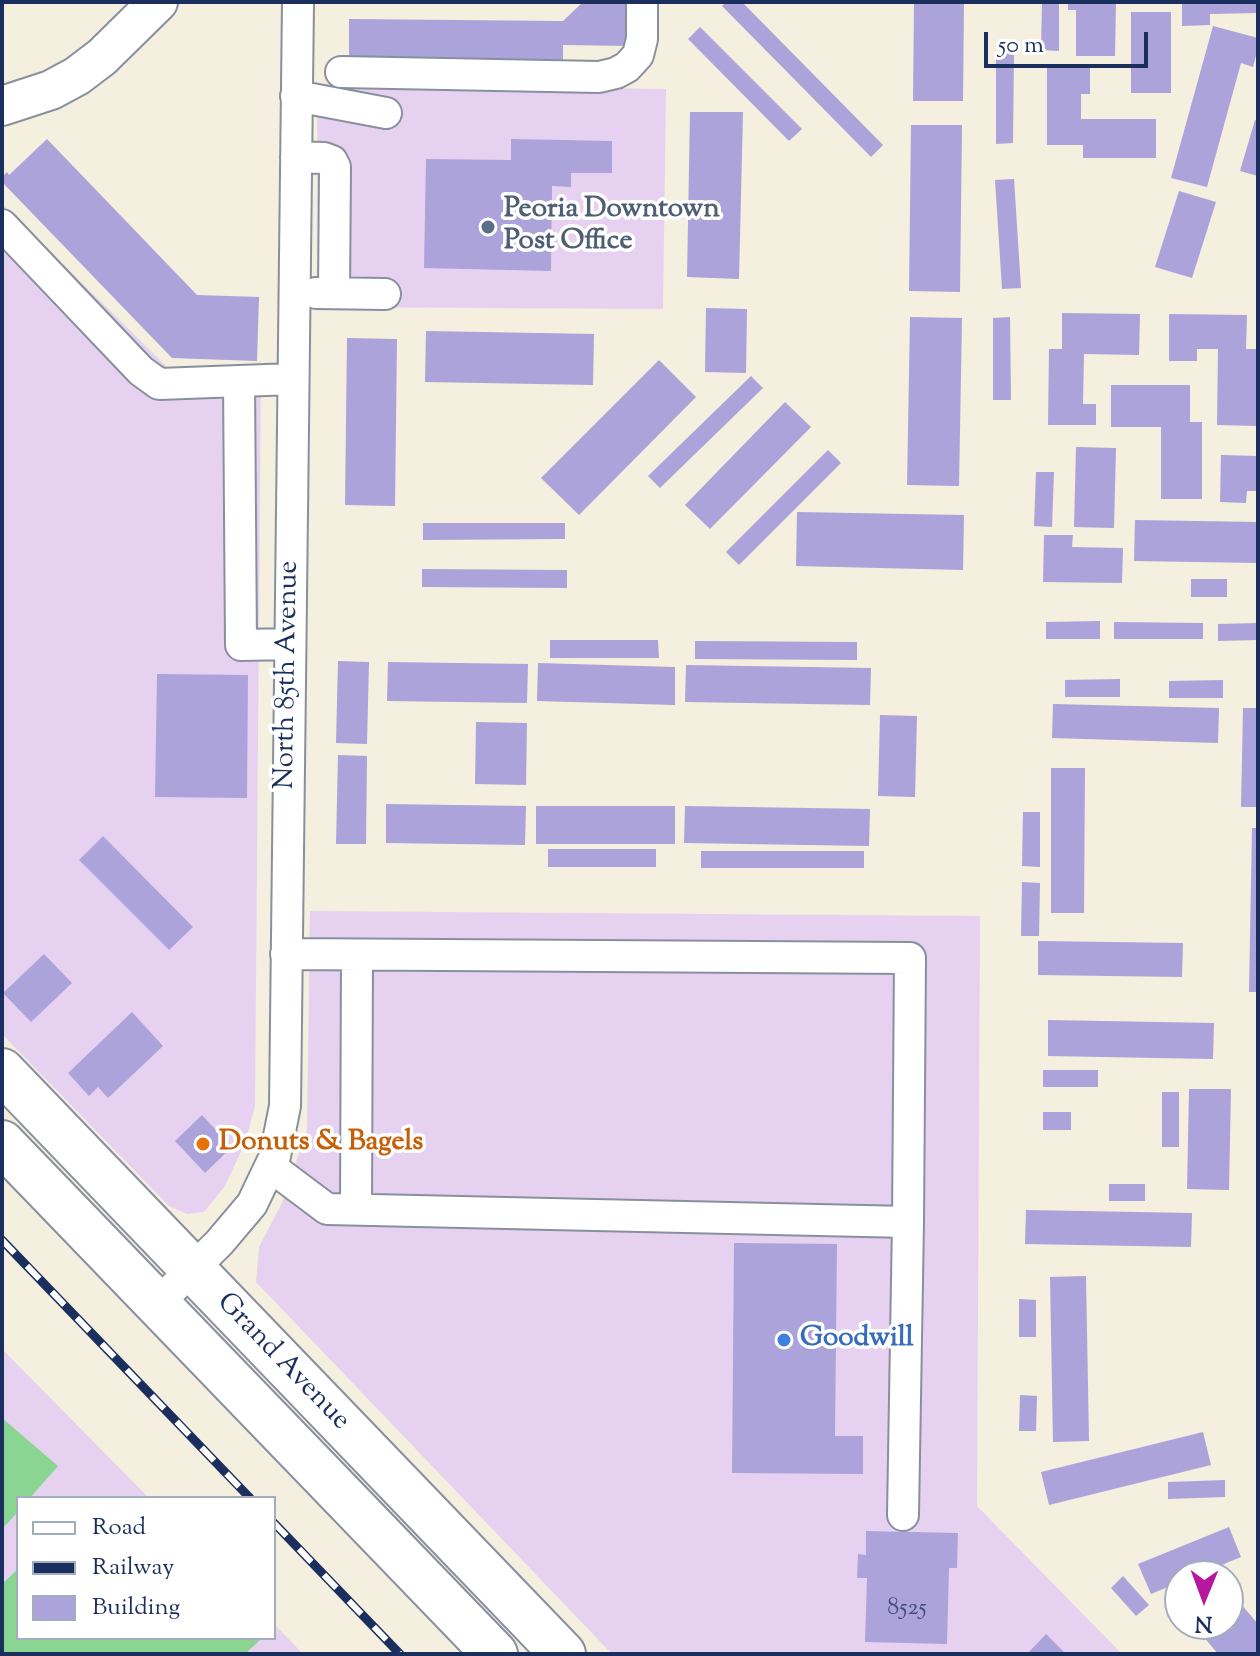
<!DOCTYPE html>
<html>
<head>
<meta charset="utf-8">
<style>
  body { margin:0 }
  #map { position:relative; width:1260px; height:1656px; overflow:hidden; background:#f4efde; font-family:"Sorts Mill Goudy",serif }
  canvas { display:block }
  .frame { position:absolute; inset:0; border:4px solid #1b2f5e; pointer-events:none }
  .legend { position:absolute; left:16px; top:1496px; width:260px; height:144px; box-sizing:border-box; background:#fff; border:2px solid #a4acbf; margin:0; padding:10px 14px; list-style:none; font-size:24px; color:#1b2f5e }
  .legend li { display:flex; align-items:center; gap:16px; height:40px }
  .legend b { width:40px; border:2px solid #a4acbf }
  .north { position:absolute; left:1164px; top:1560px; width:80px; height:80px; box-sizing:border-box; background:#fff; border:2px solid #a4acbf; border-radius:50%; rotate:181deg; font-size:22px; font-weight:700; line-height:32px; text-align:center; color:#1b2f5e }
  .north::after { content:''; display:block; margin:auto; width:28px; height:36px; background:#b5179e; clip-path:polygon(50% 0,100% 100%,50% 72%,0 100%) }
  .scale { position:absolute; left:984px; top:32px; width:164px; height:36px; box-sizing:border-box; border:4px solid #1b2f5e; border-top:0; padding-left:10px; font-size:24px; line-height:28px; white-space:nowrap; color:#1b2f5e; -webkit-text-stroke:6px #fff; paint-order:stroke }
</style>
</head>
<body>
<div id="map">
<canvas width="1260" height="1656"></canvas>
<div class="frame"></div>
<ul class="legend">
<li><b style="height:10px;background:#fff"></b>Road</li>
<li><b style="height:10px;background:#1b2f5e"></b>Railway</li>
<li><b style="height:22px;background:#aba3d9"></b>Building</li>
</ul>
<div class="north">N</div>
<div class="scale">50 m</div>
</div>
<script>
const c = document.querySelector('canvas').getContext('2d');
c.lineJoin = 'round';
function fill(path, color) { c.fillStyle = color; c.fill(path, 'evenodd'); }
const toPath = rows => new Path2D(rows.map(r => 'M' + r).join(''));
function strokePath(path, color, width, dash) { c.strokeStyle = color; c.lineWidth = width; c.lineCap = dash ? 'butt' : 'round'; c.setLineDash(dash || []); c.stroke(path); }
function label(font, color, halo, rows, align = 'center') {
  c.font = font + ' "Sorts Mill Goudy",serif'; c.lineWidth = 7; c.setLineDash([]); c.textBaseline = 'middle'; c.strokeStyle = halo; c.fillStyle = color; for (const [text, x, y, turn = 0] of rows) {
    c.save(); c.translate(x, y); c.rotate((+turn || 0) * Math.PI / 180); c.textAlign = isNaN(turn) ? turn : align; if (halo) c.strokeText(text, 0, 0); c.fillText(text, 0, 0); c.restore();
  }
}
const built = toPath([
  [317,84,666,89,663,309,318,307],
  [2,204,170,370,261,370,255,1106,245,1143,225,1186,204,1212,187,1214,169,1206,2,1034],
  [310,911,980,916,977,1506,1122,1654,612,1654,256,1282,259,1247,282,1203,307,1129],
  [2,1349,149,1498,18,1498,18,1638,274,1638,274,1624,303,1654,2,1654]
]);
const green = toPath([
  [2,1418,58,1466,30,1498,18,1498,18,1512,2,1529],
  [18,1569,18,1638,261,1639,245,1654,2,1654,2,1584]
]);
const building = toPath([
  [583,2,631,2,631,46,563,45,563,66,349,64,349,19,563,21],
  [726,2,742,2,883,145,871,157,722,6],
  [914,2,964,2,963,101,913,101],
  [1042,2,1059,2,1059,51,1041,50],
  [1068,2,1116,2,1115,56,1076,56,1076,10,1068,10],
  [1182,2,1258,2,1258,13,1210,14,1210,25,1182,26],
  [1131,12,1171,12,1171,93,1131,93],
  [1213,26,1258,38,1258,48,1253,67,1241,63,1207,187,1171,178],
  [700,27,802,129,789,141,688,39],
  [996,53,1014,53,1013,143,996,144],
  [1047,66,1090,66,1090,94,1081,94,1081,119,1156,119,1156,158,1083,158,1083,145,1047,145],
  [690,112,743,112,739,279,687,277],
  [1255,120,1258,121,1258,176,1240,171],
  [911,125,962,125,960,292,909,291],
  [47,139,197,295,259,297,257,361,172,358,2,182,2,177,7,172,9,175],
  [511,139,612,141,612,173,571,173,571,187,552,186,551,271,424,268,426,159,511,160],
  [1014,179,1021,288,1002,289,995,180],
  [1179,191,1216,202,1192,278,1155,267],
  [706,308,747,309,746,373,705,372],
  [1062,313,1140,314,1139,355,1084,354,1083,404,1096,404,1096,425,1048,425,1049,349,1062,349],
  [1169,314,1247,315,1246,349,1258,349,1258,426,1217,425,1218,349,1197,349,1197,361,1169,361],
  [910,317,962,318,959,486,907,485],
  [1010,317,1011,400,993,400,993,318],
  [426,331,594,334,593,385,425,382],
  [347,338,397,339,395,506,345,505],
  [659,360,696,397,579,515,541,478],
  [751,376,763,388,660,488,648,476],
  [1111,385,1190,385,1190,422,1202,422,1202,499,1161,499,1161,427,1111,427],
  [785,402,811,427,710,529,685,505],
  [1076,447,1116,448,1114,528,1074,527],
  [828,450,841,463,739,565,726,552],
  [1221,455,1258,456,1258,491,1247,491,1246,503,1220,502],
  [1036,472,1054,472,1052,527,1034,526],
  [797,512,964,515,963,570,796,566],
  [1135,520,1258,522,1258,563,1134,561],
  [423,523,565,523,565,539,423,540],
  [1044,535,1073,535,1072,547,1123,548,1122,583,1043,582],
  [422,569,567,570,567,588,422,587],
  [1191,579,1227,579,1227,597,1191,597],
  [1100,621,1100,639,1046,639,1046,622],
  [1114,622,1203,623,1203,639,1114,639],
  [1258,623,1258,640,1218,641,1218,624],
  [550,640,658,640,659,658,550,658],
  [695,641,857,642,857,660,695,659],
  [338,661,369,662,367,744,336,743],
  [388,662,528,664,527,703,387,701],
  [538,663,675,667,675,705,537,701],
  [686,665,871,668,870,705,685,702],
  [157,674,248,675,247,798,155,797],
  [1120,679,1120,697,1065,697,1065,680],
  [1223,680,1223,698,1169,698,1169,681],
  [1053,704,1219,708,1218,743,1052,738],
  [1243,708,1258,708,1258,807,1241,807],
  [880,715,917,716,915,797,878,796],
  [476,722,527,723,526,785,475,784],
  [338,755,367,756,366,844,336,844],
  [1051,768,1085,768,1084,913,1051,913],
  [386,804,526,806,525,845,386,843],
  [536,806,675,806,675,844,536,844],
  [685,806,870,809,869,846,684,843],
  [1023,812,1040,812,1040,867,1022,866],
  [1252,828,1258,828,1258,992,1249,992],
  [103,836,193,927,169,950,79,860],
  [548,849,656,849,656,867,548,867],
  [701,851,864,851,864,868,701,868],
  [1022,882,1040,883,1039,936,1021,936],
  [1038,941,1183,943,1182,977,1038,975],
  [44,954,72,983,31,1022,3,993],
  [132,1012,163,1046,108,1098,98,1087,89,1096,68,1073],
  [1048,1020,1214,1023,1213,1059,1048,1056],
  [1043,1070,1098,1070,1098,1087,1043,1087],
  [1189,1089,1231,1089,1229,1190,1187,1189],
  [1162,1092,1179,1092,1179,1147,1162,1147],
  [1043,1112,1071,1112,1071,1130,1043,1130],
  [202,1115,232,1147,205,1173,175,1141],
  [1109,1184,1145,1184,1145,1201,1109,1201],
  [1026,1210,1192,1213,1191,1247,1025,1244],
  [734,1243,837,1244,835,1436,863,1436,863,1474,732,1473],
  [1086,1276,1089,1441,1053,1442,1050,1277],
  [1019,1299,1036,1300,1036,1337,1019,1337],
  [1020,1395,1037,1396,1036,1431,1019,1431],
  [1203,1432,1211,1465,1049,1505,1041,1472],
  [1225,1480,1225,1497,1168,1499,1168,1482],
  [1229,1527,1241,1557,1195,1576,1180,1576,1180,1582,1151,1594,1138,1564],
  [866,1531,958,1533,957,1568,949,1568,947,1644,865,1642,867,1578,857,1578,858,1554,866,1555],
  [1123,1576,1149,1605,1136,1616,1111,1588],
  [1228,1589,1258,1624,1258,1654,1218,1654,1193,1624,1228,1624],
  [1046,1634,1066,1654,1027,1654]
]);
const minor = toPath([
  [341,72,599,77,616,73,627,67,638,55,642,39,642,2],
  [296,96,386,113],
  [296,157,324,158,332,161,335,167,334,293],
  [2,225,141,371,159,384,293,379],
  [316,293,385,294],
  [239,381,241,645,290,644],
  [286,954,910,958,908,1222],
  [271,1167,327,1209,908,1222,903,1515],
  [356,1209,357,955],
  [157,1304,219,1243,252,1204,275,1156,285,1106,298,2]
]);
const major = toPath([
  [2,106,51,90,77,76,102,57,158,2]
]);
const highway = toPath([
  [2,1071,563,1654],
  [2,1143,495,1654]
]);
const rail = toPath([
  [2,1240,250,1498],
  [274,1523,400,1654]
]);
const markers = [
  [488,227,8,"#5c6f8a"],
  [203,1144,8,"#e8710a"],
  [784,1340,8,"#3f7fe0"]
];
const numberNames = [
  ["8525",907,1610]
];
const serviceNames = [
  ["Peoria Downtown",504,211],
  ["Post Office",504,243]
];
const streetNames = [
  ["North 85th Avenue",289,675,-89],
  ["Grand Avenue",282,1363,46]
];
const foodNames = [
  ["Donuts & Bagels",219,1144]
];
const shopNames = [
  ["Goodwill",800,1340]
];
fill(built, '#e6d2f0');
fill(green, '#8bd592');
fill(building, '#aba3d9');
strokePath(minor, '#888f9e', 34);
strokePath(major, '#888f9e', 42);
strokePath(highway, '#888f9e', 48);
strokePath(minor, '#fff', 30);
strokePath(major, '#fff', 38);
strokePath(highway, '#fff', 44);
strokePath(rail, '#1b2f5e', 9);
strokePath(rail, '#fff', 6, [18]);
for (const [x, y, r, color] of markers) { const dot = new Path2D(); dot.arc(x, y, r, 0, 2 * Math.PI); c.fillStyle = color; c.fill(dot); strokePath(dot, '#fff', 3); }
label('24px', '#3f4c7d', null, numberNames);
label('bold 28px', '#4e5e75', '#fff', serviceNames, 'left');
label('28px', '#1b2f5e', '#fff', streetNames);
label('bold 28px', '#c56008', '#fff', foodNames, 'left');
label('bold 28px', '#366cbe', '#fff', shopNames, 'left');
</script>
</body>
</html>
